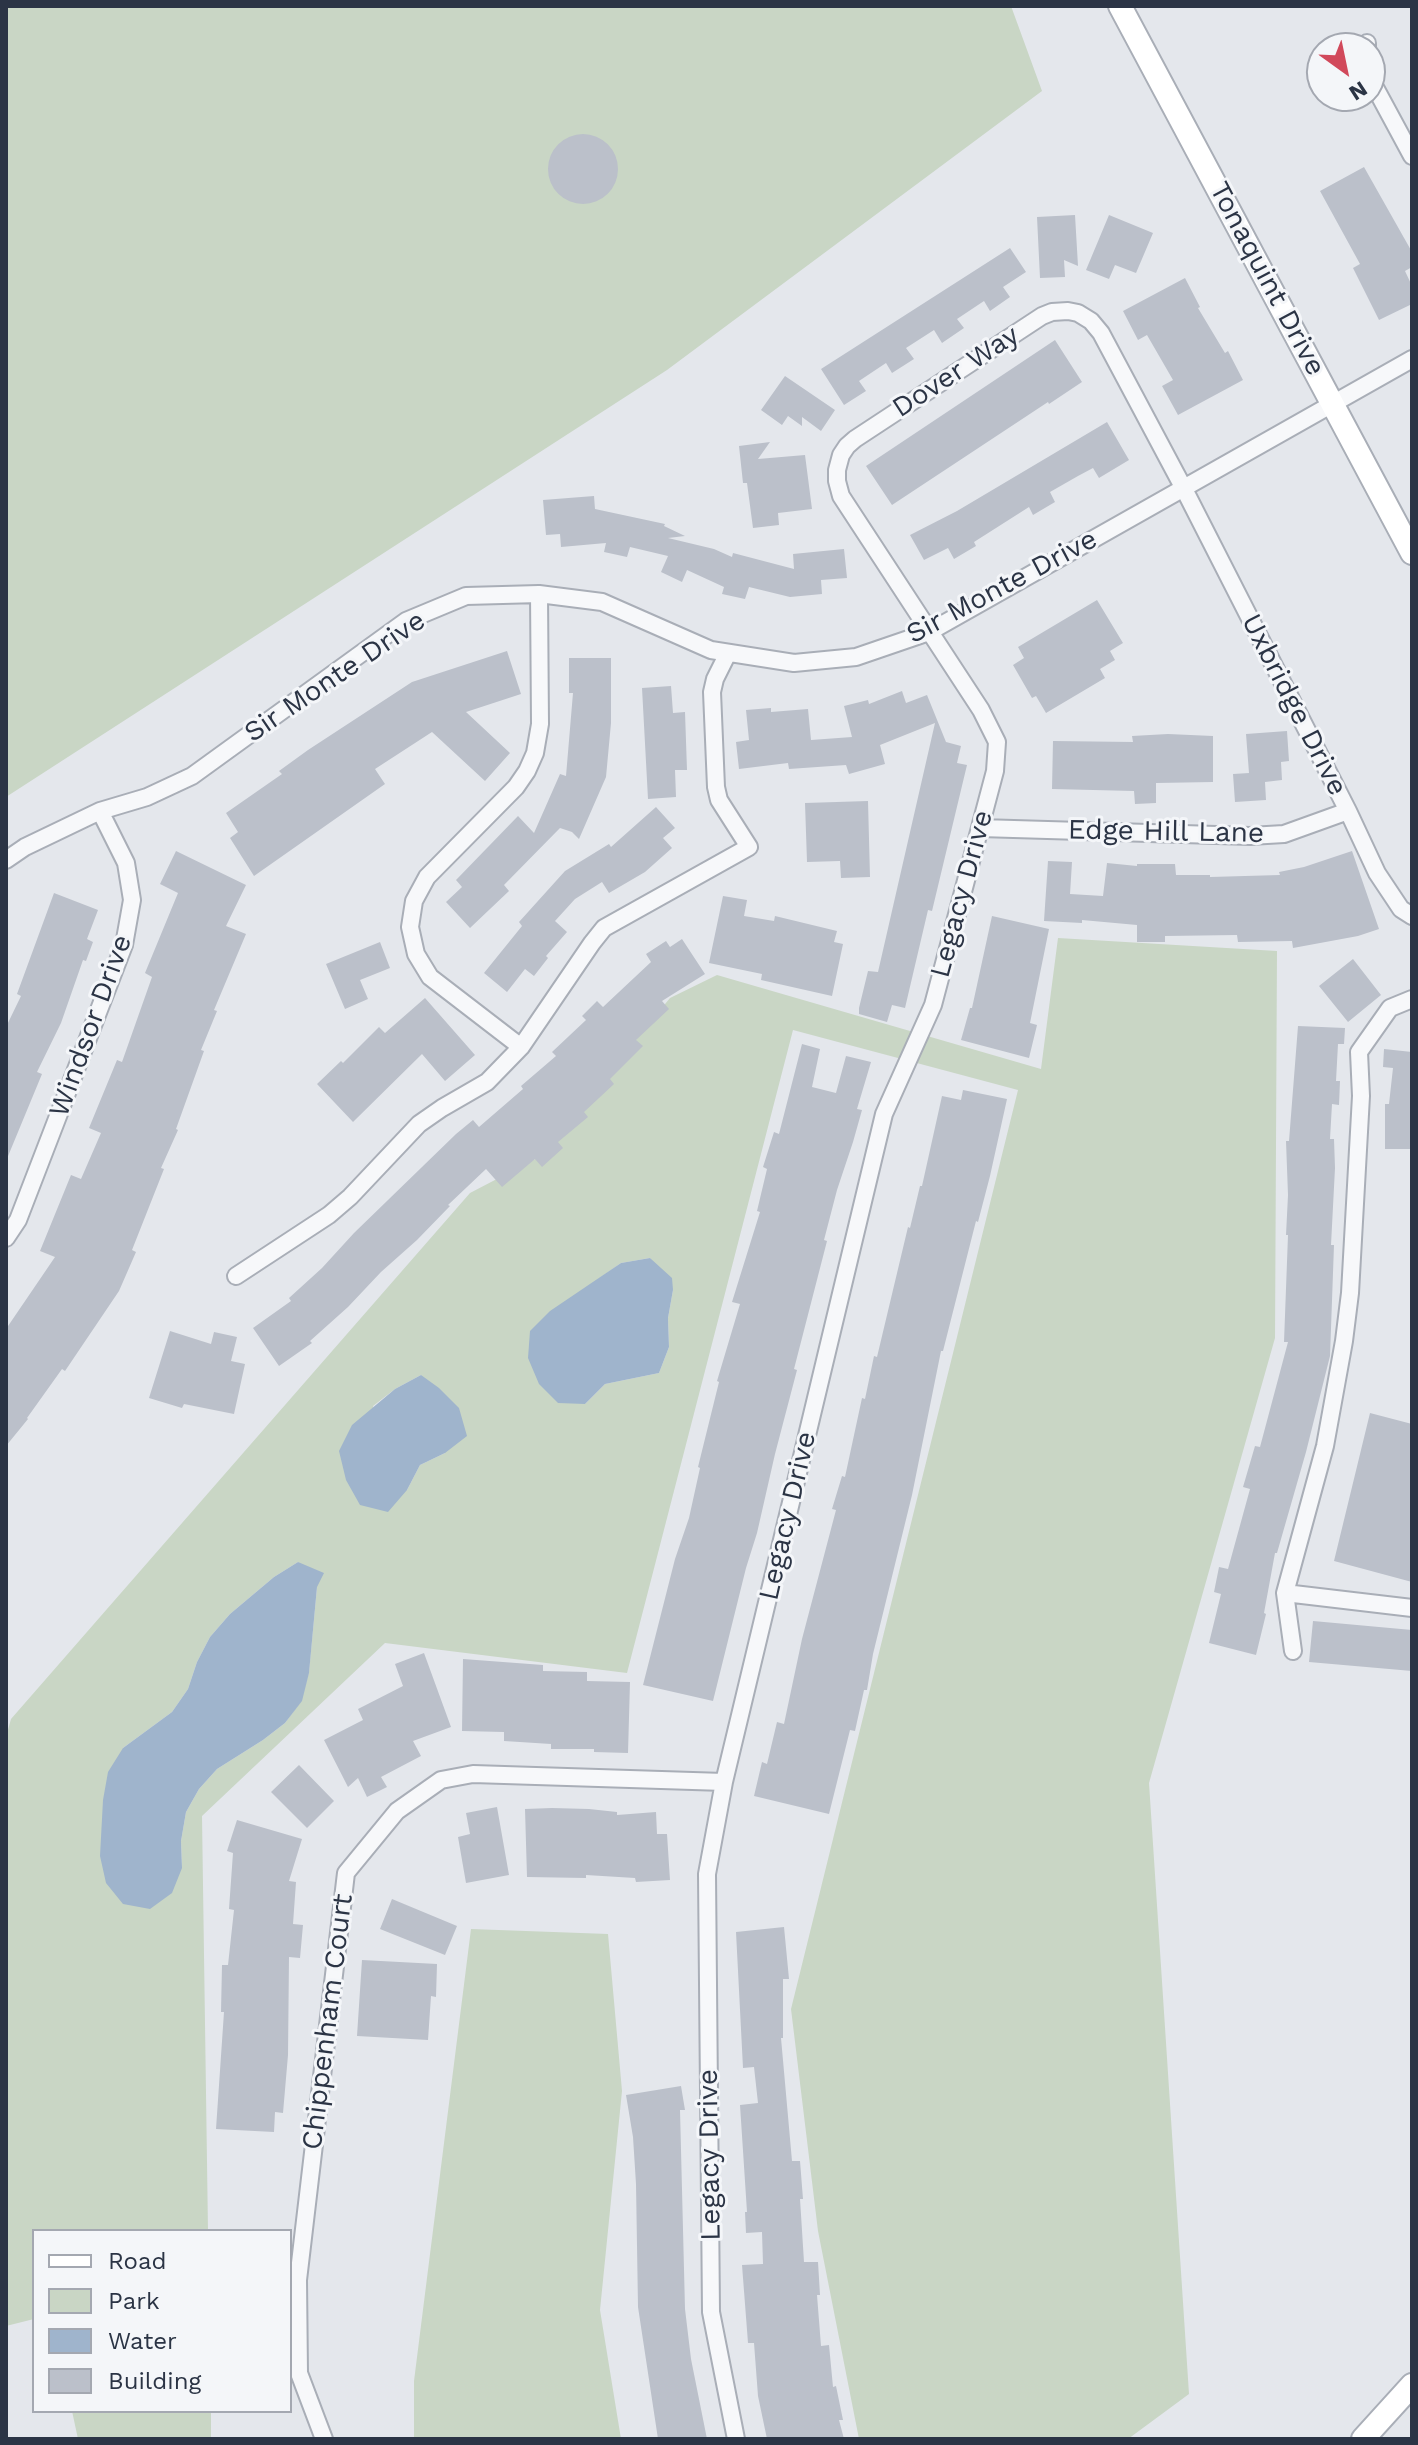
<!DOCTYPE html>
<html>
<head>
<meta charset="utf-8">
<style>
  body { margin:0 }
  #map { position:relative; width:1418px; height:2445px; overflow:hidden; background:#e4e7ec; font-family:"Work Sans",sans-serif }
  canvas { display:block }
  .frame { position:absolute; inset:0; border:8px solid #2b3445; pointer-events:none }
  .legend { position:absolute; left:32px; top:2229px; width:260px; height:184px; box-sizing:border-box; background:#f4f6f9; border:2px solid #a4a8b1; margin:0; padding:10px 14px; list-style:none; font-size:24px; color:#2b3445 }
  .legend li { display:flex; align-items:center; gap:16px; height:40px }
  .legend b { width:40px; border:2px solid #a4a8b1 }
  .north { position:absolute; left:1306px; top:32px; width:80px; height:80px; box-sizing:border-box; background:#f4f6f9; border:2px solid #a4a8b1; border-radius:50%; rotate:147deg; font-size:22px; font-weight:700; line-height:32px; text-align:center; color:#2b3445 }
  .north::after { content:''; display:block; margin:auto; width:28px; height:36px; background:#d1495b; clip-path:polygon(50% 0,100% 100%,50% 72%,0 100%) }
</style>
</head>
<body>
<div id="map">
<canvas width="1418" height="2445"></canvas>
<div class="frame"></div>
<ul class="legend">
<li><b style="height:10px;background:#fff"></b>Road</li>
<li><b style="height:22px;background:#c9d6c5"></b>Park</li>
<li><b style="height:22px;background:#9fb4cc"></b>Water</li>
<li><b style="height:22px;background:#bbc0ca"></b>Building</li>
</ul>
<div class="north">N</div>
</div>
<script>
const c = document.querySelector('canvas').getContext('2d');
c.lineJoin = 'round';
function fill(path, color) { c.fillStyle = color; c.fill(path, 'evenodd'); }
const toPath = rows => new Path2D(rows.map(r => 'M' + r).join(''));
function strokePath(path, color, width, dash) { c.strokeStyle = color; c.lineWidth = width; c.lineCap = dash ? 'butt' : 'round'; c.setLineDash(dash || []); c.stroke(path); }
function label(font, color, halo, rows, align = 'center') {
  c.font = font + ' "Work Sans",sans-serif'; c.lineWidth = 6; c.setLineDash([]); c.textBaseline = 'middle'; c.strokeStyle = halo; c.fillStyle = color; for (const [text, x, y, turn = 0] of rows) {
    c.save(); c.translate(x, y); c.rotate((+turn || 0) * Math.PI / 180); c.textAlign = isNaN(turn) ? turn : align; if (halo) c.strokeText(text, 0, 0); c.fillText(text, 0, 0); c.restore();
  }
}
const green = toPath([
  [6,6,1011,6,1042,91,667,370,6,797],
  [1058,938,1277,951,1275,1338,1149,1783,1189,2394,1128,2439,859,2439,818,2231,791,2009,1018,1090,793,1030,627,1673,385,1643,202,1816,208,2231,34,2231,34,2319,6,2326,6,1737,11,1719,470,1193,539,1157,670,998,717,975,1041,1069],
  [650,1258,673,1290,668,1318,669,1347,659,1373,605,1384,585,1404,597,1280,621,1263],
  [421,1375,445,1453,420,1465,407,1490,373,1406,395,1389],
  [298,1562,317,1587,309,1672,301,1701,285,1723,263,1740,217,1769,199,1789,186,1812,181,1841,182,1868,123,1748,172,1712,188,1689,197,1662,210,1637,230,1614,274,1577],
  [471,1929,608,1934,622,2091,600,2310,621,2439,414,2439,414,2381],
  [72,2411,211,2411,211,2439,78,2439]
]);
const water = toPath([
  [650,1258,672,1278,673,1290,668,1318,669,1347,659,1373,605,1384,585,1404,558,1403,539,1384,528,1358,530,1331,550,1311,621,1263],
  [421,1375,439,1388,459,1408,467,1436,445,1453,420,1465,407,1490,388,1512,360,1505,346,1480,339,1451,352,1425,395,1389],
  [298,1562,324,1573,317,1587,309,1673,302,1701,285,1723,263,1740,217,1769,199,1789,186,1812,181,1841,182,1868,172,1893,150,1909,123,1904,106,1883,100,1856,103,1800,108,1772,123,1748,172,1712,188,1689,197,1662,210,1637,230,1614,274,1577]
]);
const building = toPath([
  '548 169a35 35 0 1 1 70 0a35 35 0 1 1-70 0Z',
  [1364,167,1412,252,1412,267,1405,271,1412,286,1412,304,1379,320,1353,268,1360,264,1320,191],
  [1075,215,1078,266,1064,260,1065,277,1040,278,1037,217],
  [1109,215,1153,233,1136,273,1115,265,1109,279,1086,270],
  [1010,248,1026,272,1003,287,1010,297,990,311,984,301,957,319,964,328,942,343,934,330,906,348,914,359,892,373,886,363,859,381,866,391,844,405,821,369],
  [1185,278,1200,307,1198,308,1225,353,1228,351,1243,380,1178,415,1162,386,1173,380,1147,335,1138,340,1123,311],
  [1055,340,1082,382,1049,404,1048,402,892,505,866,466],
  [785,376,835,410,821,431,802,417,802,426,788,416,782,425,761,410],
  [1107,422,1129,460,1099,478,1093,468,1078,476,1050,492,1055,502,1033,515,1029,507,974,542,976,546,954,559,948,548,924,560,910,535,957,511],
  [770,442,758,459,805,455,812,509,778,513,779,525,753,528,747,483,743,483,739,446],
  [594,496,595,509,665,524,664,526,685,536,668,538,714,549,732,557,733,553,794,569,793,554,844,549,847,578,821,580,822,594,790,597,749,587,745,599,722,594,724,587,687,570,682,582,661,572,668,556,630,547,627,557,604,552,606,543,561,547,560,534,546,535,543,500],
  [1097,600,1123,643,1110,651,1115,660,1100,669,1105,678,1046,713,1036,696,1032,698,1013,665,1024,658,1018,647],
  [507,651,521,694,466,712,510,753,485,781,432,732,375,769,385,784,254,876,230,838,238,832,226,813,282,774,279,771,308,750,412,682],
  [569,658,611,658,611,723,606,777,579,839,572,832,560,828,504,885,509,891,470,928,446,902,462,887,456,880,518,816,534,833,560,774,566,776,573,693,569,693],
  [671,686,673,713,685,712,687,770,675,770,676,797,648,799,642,688],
  [902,691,906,703,927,695,946,742,961,746,957,763,967,765,932,911,928,910,905,1008,892,1005,887,1022,859,1014,859,1008,868,971,878,972,935,723,880,745,885,764,849,774,846,765,789,769,788,763,739,769,736,742,749,740,746,710,771,708,771,712,808,709,811,740,852,737,844,706,868,700,869,704],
  [1287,731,1289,761,1281,762,1282,780,1265,782,1266,800,1235,802,1233,774,1249,773,1246,734],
  [1168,734,1213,736,1213,782,1156,783,1156,803,1135,804,1134,791,1052,789,1053,741,1133,742,1132,736],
  [868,801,870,877,841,878,840,861,807,862,805,803],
  [656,807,675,828,663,838,672,848,645,872,609,893,602,882,575,899,555,921,567,932,546,956,548,958,534,976,525,969,507,992,484,973,522,926,519,922,565,871,609,844,611,847],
  [176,851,246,885,226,926,246,934,214,1010,217,1011,201,1050,204,1051,176,1129,178,1130,161,1168,164,1169,132,1250,136,1252,119,1291,65,1371,62,1369,27,1418,28,1419,6,1446,6,1329,55,1257,40,1251,71,1175,81,1179,101,1133,89,1128,117,1060,122,1062,152,977,145,973,178,893,160,884],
  [1352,851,1379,929,1358,936,1293,948,1292,941,1238,942,1237,935,1165,936,1165,942,1137,942,1137,925,1082,920,1082,923,1044,921,1048,861,1072,862,1070,894,1103,896,1107,863,1137,866,1137,864,1175,864,1176,875,1210,875,1210,877,1280,875,1279,872,1304,867],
  [54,893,98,910,87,939,93,942,86,961,83,960,61,1023,37,1072,42,1074,6,1161,6,1027,21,996,17,994],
  [723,896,747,900,744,916,774,921,775,916,837,931,834,942,843,944,832,996,761,980,762,974,709,963],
  [992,916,1049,929,1030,1023,1037,1025,1029,1058,961,1040,970,1008,972,1008],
  [682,939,705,974,662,1001,669,1009,636,1040,643,1046,610,1079,614,1084,584,1112,588,1117,558,1142,563,1148,542,1167,535,1159,502,1187,486,1169,448,1205,450,1206,417,1240,381,1272,348,1307,310,1341,312,1343,279,1366,253,1328,291,1301,289,1298,322,1268,354,1233,456,1134,473,1120,479,1127,523,1089,521,1086,556,1056,552,1052,586,1020,582,1016,597,1001,603,1007,651,962,646,954,666,941,670,947],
  [380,942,390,968,360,980,368,999,345,1009,326,964],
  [1353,959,1381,995,1348,1022,1319,986],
  [425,998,475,1055,445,1081,422,1054,353,1122,317,1084,341,1061,343,1063,379,1027,385,1033],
  [1298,1026,1345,1028,1344,1044,1338,1044,1336,1081,1340,1081,1339,1105,1332,1104,1330,1139,1334,1139,1335,1168,1331,1245,1334,1245,1330,1356,1306,1452,1277,1553,1275,1553,1264,1613,1266,1614,1256,1655,1209,1643,1221,1594,1214,1592,1219,1567,1228,1569,1250,1489,1243,1487,1255,1446,1260,1447,1288,1342,1284,1342,1288,1235,1286,1235,1288,1195,1286,1141,1289,1141],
  [802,1044,820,1049,812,1087,836,1093,846,1056,871,1062,857,1109,862,1110,853,1142,837,1190,824,1240,827,1241,794,1369,797,1370,775,1454,757,1533,746,1568,713,1701,643,1685,675,1559,689,1518,700,1468,698,1467,719,1382,717,1381,740,1304,732,1302,760,1212,757,1211,767,1169,763,1167,774,1132,779,1134],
  [1384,1049,1412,1052,1412,1149,1385,1149,1385,1104,1389,1104,1393,1068,1383,1067],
  [963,1090,1007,1099,990,1176,978,1222,976,1221,943,1351,941,1351,912,1495,873,1654,867,1690,864,1690,855,1731,850,1730,829,1814,754,1796,762,1762,767,1764,777,1722,784,1724,802,1639,836,1510,832,1509,842,1476,845,1477,862,1398,865,1399,874,1356,877,1357,908,1227,910,1228,920,1186,922,1186,942,1096,961,1100],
  [170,1331,211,1344,214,1332,237,1337,231,1361,245,1364,234,1414,184,1404,182,1408,149,1398],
  [1370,1413,1412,1424,1412,1582,1334,1561],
  [1313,1621,1412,1630,1412,1671,1309,1662],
  [424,1653,451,1727,413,1741,421,1756,381,1777,387,1787,367,1797,358,1778,348,1787,324,1740,363,1720,358,1709,403,1686,395,1664],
  [463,1659,543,1665,543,1671,587,1672,587,1681,630,1682,628,1753,594,1752,594,1749,551,1749,551,1744,504,1741,504,1732,462,1731],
  [299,1765,334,1801,307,1828,271,1792],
  [497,1807,509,1875,466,1883,458,1837,470,1834,466,1813],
  [552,1808,589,1809,617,1812,617,1815,656,1812,657,1834,667,1834,670,1880,636,1882,635,1878,586,1875,586,1878,527,1877,525,1809],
  [237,1820,302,1839,289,1881,296,1882,293,1924,303,1925,300,1958,289,1957,288,2055,283,2113,275,2112,274,2132,216,2129,224,2012,221,2012,222,1965,228,1965,234,1910,229,1909,233,1853,227,1851],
  [392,1899,457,1926,445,1955,380,1929],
  [784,1927,789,1979,783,1979,783,2038,781,2038,792,2161,800,2161,803,2199,800,2199,804,2262,818,2262,820,2295,817,2295,821,2346,829,2345,833,2387,836,2386,843,2420,839,2420,844,2439,767,2439,758,2396,754,2343,748,2343,742,2265,763,2264,762,2232,746,2233,745,2212,747,2212,740,2105,758,2103,754,2067,743,2068,736,1932],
  [362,1960,437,1964,436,1997,431,1996,428,2040,357,2036],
  [681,2086,685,2110,680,2110,685,2309,691,2359,707,2439,658,2439,638,2307,636,2184,633,2137,626,2095]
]);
const street = toPath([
  [1367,43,1367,48],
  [1370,74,1371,80,1412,156],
  [980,828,1250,836,1284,834,1348,811],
  [6,860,25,847,100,811,147,797,192,776,406,621,466,596,539,594,602,602,711,650,794,663,856,657,929,632,1412,359],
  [521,1047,430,977,416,954,410,927,414,901,427,877,516,787,527,771,535,753,540,724,539,594],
  [6,1238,18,1220,124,945,132,900,126,863,100,811],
  [236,1276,329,1215,350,1197,419,1124,442,1108,487,1082,521,1047,592,943,604,928,749,847,719,800,716,787,712,692,715,679,728,653],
  [1285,1593,1412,1608],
  [1293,1651,1285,1593,1325,1446,1344,1341,1350,1293,1361,1096,1359,1052,1390,1008,1412,999],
  [324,2439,299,2373,298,2280,346,1873,397,1811,441,1780,473,1774,724,1782],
  [736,2439,711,2312,707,1874,724,1782,884,1114,933,1005,995,771,997,742,981,710,841,496,837,481,837,470,841,455,847,446,855,439,1042,316,1052,312,1068,311,1078,313,1091,321,1101,333,1183,487,1348,811,1377,873,1401,909,1412,916]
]);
const secondary = toPath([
  [1120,6,1412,553],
  [1363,2439,1412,2385]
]);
const streetNames = [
  ["Tonaquint Drive",1267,279,62],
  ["Dover Way",956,372,-33],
  ["Sir Monte Drive",1002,587,-28],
  ["Sir Monte Drive",335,677,-34],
  ["Uxbridge Drive",1294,705,63],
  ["Edge Hill Lane",1166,832,1],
  ["Legacy Drive",962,894,-75],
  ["Windsor Drive",91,1026,-70],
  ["Legacy Drive",788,1516,-77],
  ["Chippenham Court",328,2022,-83],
  ["Legacy Drive",710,2155,-91]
];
fill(green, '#c9d6c5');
fill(water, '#9fb4cc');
fill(building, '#bbc0ca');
strokePath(street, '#a9aeb7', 20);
strokePath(secondary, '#a9aeb7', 26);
strokePath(street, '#f7f8fa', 16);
strokePath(secondary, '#fff', 22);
label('28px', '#2b3445', '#f4f6f9', streetNames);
</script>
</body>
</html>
